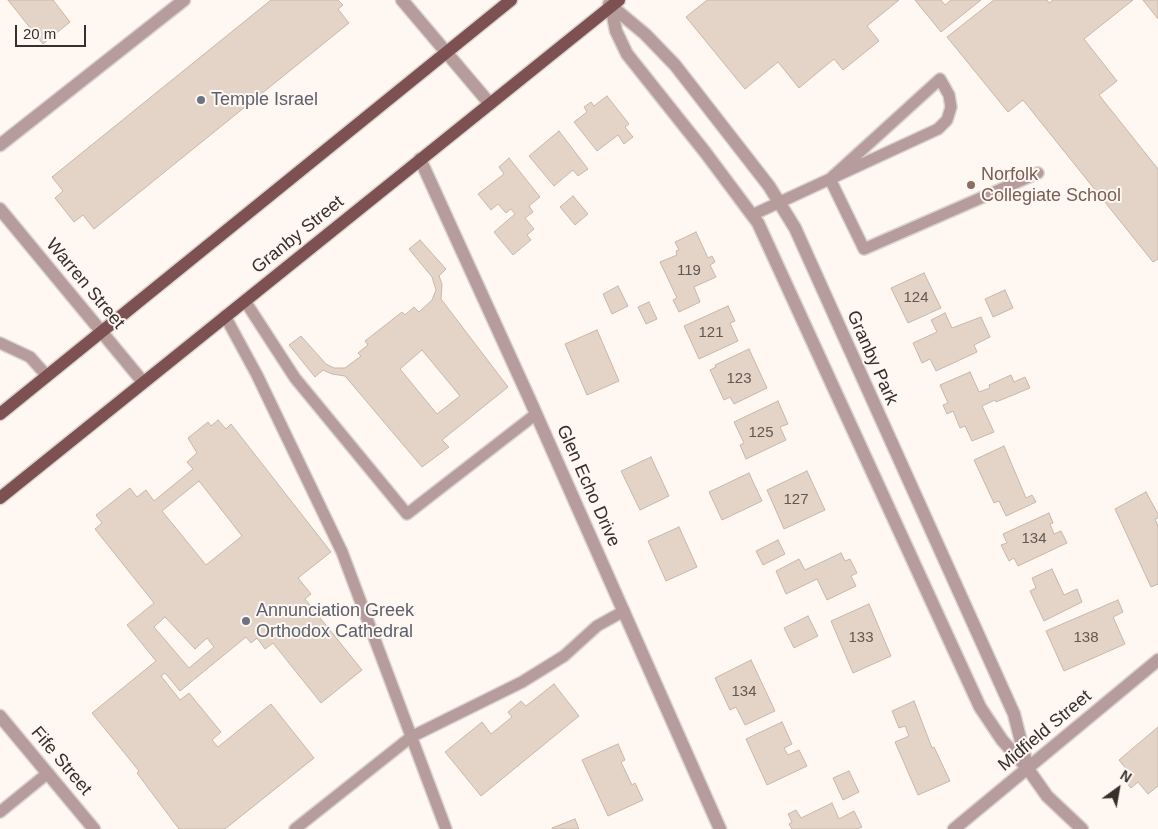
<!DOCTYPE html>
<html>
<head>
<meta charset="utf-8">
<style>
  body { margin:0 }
  #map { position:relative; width:1158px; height:829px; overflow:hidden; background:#fef7f2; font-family:Arial,sans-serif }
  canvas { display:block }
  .north { position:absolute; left:1093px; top:764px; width:50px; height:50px; -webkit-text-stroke:4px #fef7f2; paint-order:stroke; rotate:32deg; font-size:14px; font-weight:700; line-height:20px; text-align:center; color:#362f2a }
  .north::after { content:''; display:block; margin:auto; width:18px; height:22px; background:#362f2a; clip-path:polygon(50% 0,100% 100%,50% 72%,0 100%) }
  .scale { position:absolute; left:15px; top:25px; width:71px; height:22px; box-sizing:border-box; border:2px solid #362f2a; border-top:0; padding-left:6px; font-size:15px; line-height:18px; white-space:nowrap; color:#362f2a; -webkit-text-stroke:4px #fef7f2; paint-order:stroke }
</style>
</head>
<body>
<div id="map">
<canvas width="1158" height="829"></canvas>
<div class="north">N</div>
<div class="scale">20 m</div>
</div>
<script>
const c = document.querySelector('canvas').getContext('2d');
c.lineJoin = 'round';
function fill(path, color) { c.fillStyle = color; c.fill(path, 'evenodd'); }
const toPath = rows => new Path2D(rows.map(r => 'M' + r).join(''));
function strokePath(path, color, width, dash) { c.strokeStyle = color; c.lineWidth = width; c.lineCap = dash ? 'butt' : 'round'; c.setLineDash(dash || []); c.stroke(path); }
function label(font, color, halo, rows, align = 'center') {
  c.font = font + ' Arial,sans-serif'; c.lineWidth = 4; c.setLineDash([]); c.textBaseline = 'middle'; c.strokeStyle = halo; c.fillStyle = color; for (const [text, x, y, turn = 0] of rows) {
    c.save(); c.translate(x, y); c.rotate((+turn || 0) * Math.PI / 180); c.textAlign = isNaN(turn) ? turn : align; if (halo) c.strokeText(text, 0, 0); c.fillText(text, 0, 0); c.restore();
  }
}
const building = toPath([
  [8,0,53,0,70,22,43,44,8,0],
  [271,0,338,0,343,5,338,9,349,23,94,229,83,215,74,222,55,198,63,191,52,177,271,0],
  [707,0,899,0,867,26,879,41,843,70,834,59,799,88,778,62,745,89,686,17,707,0],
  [915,0,941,0,945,5,951,0,981,0,941,32,915,0],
  [994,0,1047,0,1049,3,1053,0,1133,0,1084,39,1117,81,1099,95,1158,169,1158,259,1153,262,1023,100,1008,112,947,37,994,0],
  [1143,0,1158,0,1158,19,1143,0],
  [607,96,629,124,625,127,633,137,624,144,618,135,597,151,574,122,587,112,584,107,591,102,594,106,607,96],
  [559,131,588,169,578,176,573,170,554,186,529,156,559,131],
  [509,158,540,197,529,206,533,212,525,218,534,229,527,235,531,240,513,255,494,232,515,214,511,209,506,213,498,204,491,210,478,194,504,174,499,167,509,158],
  [573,196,588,214,575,225,560,207,573,196],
  [696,232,708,258,712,256,715,262,710,265,716,277,694,287,700,302,679,312,673,300,677,298,660,262,677,255,676,251,679,250,675,242,696,232],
  [420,240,446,269,439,276,442,284,441,299,508,387,442,440,449,447,422,467,345,376,332,374,323,370,315,377,289,345,301,336,326,364,334,368,345,368,361,356,358,353,368,345,365,341,402,312,405,315,414,307,419,312,432,300,436,290,432,277,409,249,420,240],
  [422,350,460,396,437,414,400,369,422,350],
  [924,273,941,308,908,323,891,288,924,273],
  [618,286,628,306,612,314,603,294,618,286],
  [1005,290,1013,308,993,317,985,299,1005,290],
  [649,302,657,319,646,324,638,307,649,302],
  [728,306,735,321,730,323,738,341,699,359,684,326,728,306],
  [945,313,952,328,981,317,990,337,974,345,977,352,936,371,930,359,922,363,913,343,937,332,931,320,945,313],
  [597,330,619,381,587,395,565,344,597,330],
  [749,349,767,388,734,404,730,397,724,400,710,370,716,367,715,365,749,349],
  [970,372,979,392,990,388,989,385,1011,375,1014,382,1025,377,1030,388,996,402,995,400,982,406,994,432,972,441,965,426,960,428,953,411,947,414,943,405,948,403,940,385,970,372],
  [778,401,788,424,780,427,786,440,746,459,740,445,744,443,734,422,778,401],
  [218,420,226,429,231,424,331,552,298,578,311,594,305,599,362,670,321,703,273,643,265,649,257,638,251,643,246,637,180,691,165,673,161,676,180,700,189,693,221,732,212,740,218,747,271,704,314,758,225,829,179,829,137,773,139,771,92,713,156,661,127,625,154,603,95,529,102,523,96,515,130,488,137,497,146,490,154,501,193,469,187,462,197,453,188,438,208,422,211,426,218,420],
  [199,481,242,536,206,565,162,511,199,481],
  [165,617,195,649,207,638,214,647,189,668,154,627,165,617],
  [1004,446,1026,498,1032,495,1036,502,1006,516,999,501,994,503,974,460,1004,446],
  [651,457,669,496,640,510,621,471,651,457],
  [807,471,825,510,784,529,767,490,807,471],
  [749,473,762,501,722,520,709,492,749,473],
  [1146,492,1158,514,1158,518,1155,519,1158,526,1158,584,1151,587,1115,509,1146,492],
  [1049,513,1053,523,1050,524,1054,534,1061,531,1067,543,1018,566,1014,558,1009,561,1001,545,1007,543,1003,534,1049,513],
  [679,527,697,567,666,581,648,541,679,527],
  [778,540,785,554,763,565,756,551,778,540],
  [841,553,845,561,850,559,857,573,851,576,856,586,827,600,817,579,786,594,776,571,799,559,805,570,841,553],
  [1052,569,1064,595,1077,589,1082,602,1044,621,1030,591,1036,588,1032,578,1052,569],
  [1118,600,1123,612,1113,617,1125,644,1064,671,1046,631,1118,600],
  [869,604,891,656,853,673,831,621,869,604],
  [808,616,818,636,794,648,784,628,808,616],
  [751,660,775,711,745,725,736,707,730,710,715,678,751,660],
  [554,684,579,716,481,796,445,752,482,722,491,734,512,717,508,712,521,701,526,706,554,684],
  [914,701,932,748,934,747,950,781,918,795,895,742,909,736,905,726,899,728,892,711,914,701],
  [782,722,792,744,784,748,788,755,799,750,807,766,767,785,746,739,782,722],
  [1158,727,1158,786,1148,794,1138,782,1131,788,1120,775,1127,770,1119,760,1158,727],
  [618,744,625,760,621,762,632,785,635,783,643,800,608,816,582,760,618,744],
  [849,771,859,792,843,800,833,778,849,771],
  [832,803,839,819,854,811,862,827,857,829,792,829,789,824,792,822,788,814,796,810,801,818,832,803],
  [575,819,579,829,552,829,552,828,575,819]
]);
const service = toPath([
  [830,179,864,249,1038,173],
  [752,215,938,129,947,120,951,107,949,95,940,79,830,179],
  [245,301,295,378,407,514,536,414],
  [225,316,257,375,342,552,446,829],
  [0,343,30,357,47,376],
  [0,812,48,773],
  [295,829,411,737,522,682,564,656,597,626,624,611]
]);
const minor = toPath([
  [402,0,490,104],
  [609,4,645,34,675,65,769,186,795,228,1014,714,1028,769],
  [611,6,616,31,627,54,705,152,758,223,980,707,1002,740,1028,769,1047,796,1082,829],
  [0,145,184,0],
  [420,159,529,398,720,829],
  [0,209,143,382],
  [0,716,94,829],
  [954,829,1158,660]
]);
const primary = toPath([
  [0,414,511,0],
  [0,498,619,0]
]);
const markers = [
  [201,100,5,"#6b7280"],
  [971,185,5,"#8d6e63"],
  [246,621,5,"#6b7280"]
];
const numberNames = [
  ["119",689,271],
  ["124",916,298],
  ["121",711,333],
  ["123",739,379],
  ["125",761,433],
  ["127",796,500],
  ["134",1034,539],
  ["133",861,638],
  ["138",1086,638],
  ["134",744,692]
];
const worshipNames = [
  ["Temple Israel",211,100],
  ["Annunciation Greek",256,611],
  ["Orthodox Cathedral",256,632]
];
const educationNames = [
  ["Norfolk",981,175],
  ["Collegiate School",981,196]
];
const streetNames = [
  ["Granby Street",298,235,-39],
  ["Warren Street",85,284,50],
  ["Granby Park",872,358,66],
  ["Glen Echo Drive",588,486,66],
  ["Midfield Street",1045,731,-40],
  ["Fife Street",61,761,50]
];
fill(building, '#e4d3c7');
strokePath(building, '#c8b7ab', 1);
strokePath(service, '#dad3ce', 14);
strokePath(minor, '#dad3ce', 15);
strokePath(primary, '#dad3ce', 15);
strokePath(service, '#b79c9c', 11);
strokePath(minor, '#b79c9c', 12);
strokePath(primary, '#7d5152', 12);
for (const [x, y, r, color] of markers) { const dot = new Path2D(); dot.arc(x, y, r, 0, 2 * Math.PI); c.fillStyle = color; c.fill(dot); strokePath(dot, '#fef7f2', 2); }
label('15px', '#625851', null, numberNames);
label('18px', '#5b616d', '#fef7f2', worshipNames, 'left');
label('18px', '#785e54', '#fef7f2', educationNames, 'left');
label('18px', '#362f2a', '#fef7f2', streetNames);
</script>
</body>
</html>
